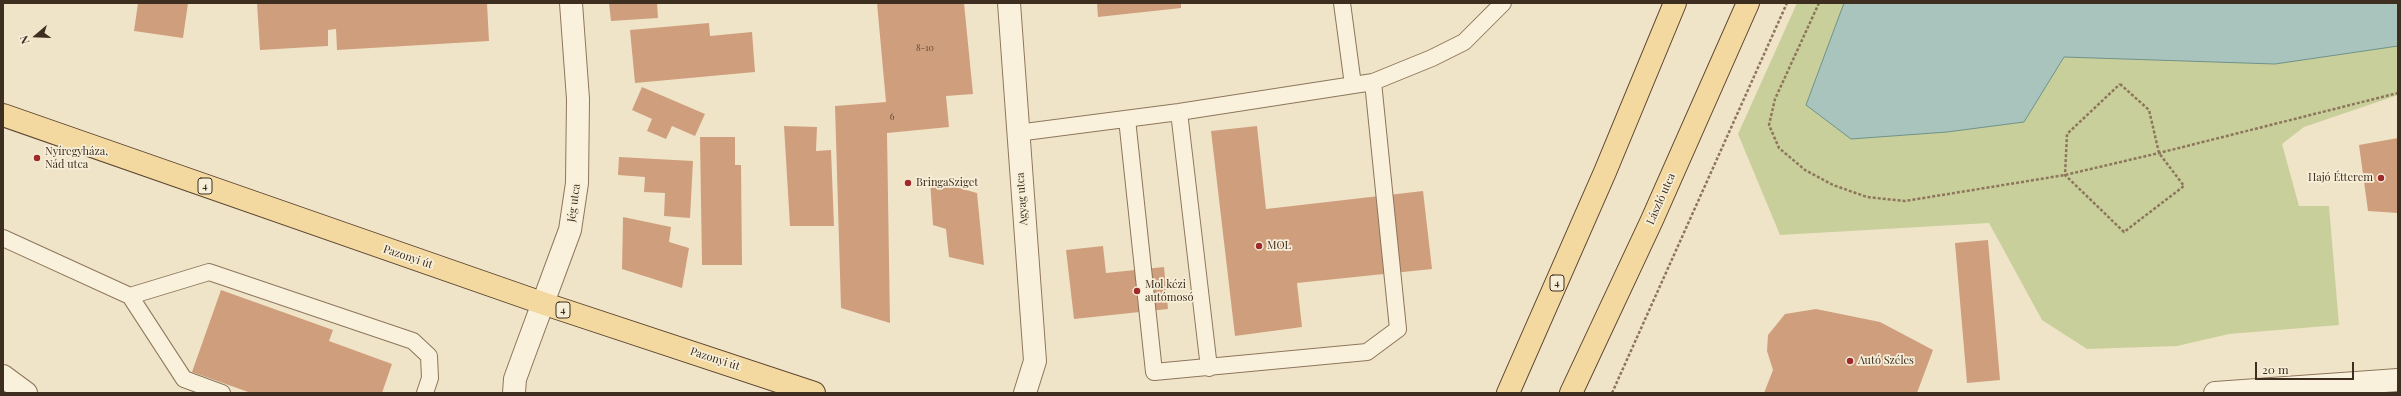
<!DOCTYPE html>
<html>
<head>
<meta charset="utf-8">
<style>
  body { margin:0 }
  #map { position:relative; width:2401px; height:396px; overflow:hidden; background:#f0e4c8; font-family:"Playfair Display",serif }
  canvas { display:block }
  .frame { position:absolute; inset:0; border:4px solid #3d2e20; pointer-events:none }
  .north { position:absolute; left:16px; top:16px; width:40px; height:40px; -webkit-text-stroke:3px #f7eed8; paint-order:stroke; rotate:251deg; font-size:11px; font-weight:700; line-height:16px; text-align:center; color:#3d2e20 }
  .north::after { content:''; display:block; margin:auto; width:14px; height:18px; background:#3d2e20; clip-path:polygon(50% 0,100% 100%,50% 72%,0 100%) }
  .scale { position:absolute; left:2255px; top:362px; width:99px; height:18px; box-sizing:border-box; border:2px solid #3d2e20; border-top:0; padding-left:5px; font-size:12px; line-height:14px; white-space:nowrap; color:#3d2e20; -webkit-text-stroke:3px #f7eed8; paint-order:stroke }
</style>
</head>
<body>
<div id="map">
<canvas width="2401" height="396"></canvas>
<div class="frame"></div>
<div class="north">N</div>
<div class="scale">20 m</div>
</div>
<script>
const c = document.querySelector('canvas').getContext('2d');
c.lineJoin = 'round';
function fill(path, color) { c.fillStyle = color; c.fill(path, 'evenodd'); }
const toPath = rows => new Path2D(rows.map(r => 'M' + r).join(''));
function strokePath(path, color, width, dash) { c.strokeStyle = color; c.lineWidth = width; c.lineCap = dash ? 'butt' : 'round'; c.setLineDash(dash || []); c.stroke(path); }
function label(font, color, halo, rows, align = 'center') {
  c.font = font + ' "Playfair Display",serif'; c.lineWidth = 3.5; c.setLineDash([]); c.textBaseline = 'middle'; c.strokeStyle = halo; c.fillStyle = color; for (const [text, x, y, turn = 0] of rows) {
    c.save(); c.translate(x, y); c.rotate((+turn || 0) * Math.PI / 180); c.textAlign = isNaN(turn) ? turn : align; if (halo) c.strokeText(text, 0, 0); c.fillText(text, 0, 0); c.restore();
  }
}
const green = toPath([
  [1797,3,2398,3,2398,95,2304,127,2282,144,2299,206,2329,206,2339,325,2229,334,2177,346,2087,349,2042,320,1989,223,1780,235,1738,134]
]);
const water = toPath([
  [1844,3,2398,3,2398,46,2275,64,2064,57,2024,122,1947,132,1851,139,1806,105,1844,3]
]);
const building = toPath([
  [138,3,188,3,183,38,134,31],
  [257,3,487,3,489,41,337,50,336,29,328,30,328,46,260,50],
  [609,3,657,3,658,18,611,21],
  [877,3,964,3,973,94,946,96,949,127,887,133,890,323,841,308,835,106,886,102],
  [1097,3,1181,3,1181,8,1098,17],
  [709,23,710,36,752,32,755,72,635,83,630,30],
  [642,87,705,114,695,136,672,126,666,139,647,131,652,119,632,110],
  [784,126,817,127,816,151,831,150,834,226,790,226],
  [1257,126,1266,209,1423,191,1432,269,1297,283,1302,327,1235,336,1211,131],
  [700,137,735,137,735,165,741,165,742,265,702,265],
  [2398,138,2398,213,2368,211,2359,145],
  [619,157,693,161,690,218,664,216,665,193,644,192,645,177,618,175],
  [930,180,977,193,984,265,949,257,946,229,933,225],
  [623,217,671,227,669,242,689,248,682,288,622,269],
  [1988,240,2000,380,1967,383,1955,243],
  [1103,246,1106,273,1164,267,1168,309,1074,319,1066,250],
  [221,290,333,330,329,341,392,364,382,393,251,393,192,372],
  [1816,309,1880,322,1933,350,1917,393,1764,393,1773,370,1767,351,1768,335,1785,314]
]);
const path = toPath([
  [1819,3,1775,99,1769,125,1779,148,1805,170,1833,185,1867,197,1905,201,2065,175,2159,153,2398,93],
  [2120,84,2149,110,2159,153,2184,186,2124,232,2065,175,2067,134,2120,84],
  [1612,393,1787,3]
]);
const lane = toPath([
  [1342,3,1353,85],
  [1179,112,1209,368],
  [1127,119,1154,372,1367,352,1398,329,1373,82],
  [1017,133,1179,112,1373,82,1432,58,1464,42,1503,3],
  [3,238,130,296,209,272,413,341,429,356,430,378,425,393],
  [130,296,184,379,222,393]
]);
const street = toPath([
  [1009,3,1035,361,1025,393],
  [3,376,26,393],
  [514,393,515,379,523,357,570,230,577,183,578,99,571,3],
  [2215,393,2398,380]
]);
const primary = toPath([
  [3,115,542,303,814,393],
  [1508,393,1605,172,1675,3],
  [1571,393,1652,220,1748,3]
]);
const markers = [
  [37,158,4,"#9e2a2b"],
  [2381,178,4,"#9e2a2b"],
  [908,183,4,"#9e2a2b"],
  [1259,246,4,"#9e2a2b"],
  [1137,291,4,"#9e2a2b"],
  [1850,361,4,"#9e2a2b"]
];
const numberNames = [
  ["8-10",925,48],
  ["6",892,117]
];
const shields = [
  [205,186,14],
  [1557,283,14],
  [563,310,14]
];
const shieldNames = [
  ["4",205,186],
  ["4",1557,283],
  ["4",563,310]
];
const poiNames = [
  ["Nyíregyháza,",45,152],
  ["Nád utca",45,165],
  ["Hajó Étterem",2373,178,"right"],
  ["BringaSziget",916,183],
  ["MOL",1267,246],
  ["Mol kézi",1145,285],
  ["autómosó",1145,298],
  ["Autó Széles",1858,361]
];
const streetNames = [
  ["Agyag utca",1022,199,-94],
  ["László utca",1661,199,-66],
  ["Jég utca",574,203,-82],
  ["Pazonyi út",408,257,19],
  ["Pazonyi út",715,359,18]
];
fill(green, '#c9cf9b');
fill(water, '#a9c4bc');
strokePath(water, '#6f938a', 1);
fill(building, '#cf9f7d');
strokePath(lane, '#8d765c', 18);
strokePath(street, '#8d765c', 24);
strokePath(primary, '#5b4430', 24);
strokePath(path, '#8d765c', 2.5, [3, 2]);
strokePath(lane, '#faf1dc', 16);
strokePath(street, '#faf1dc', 22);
strokePath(primary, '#f3d9a0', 22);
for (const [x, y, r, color] of markers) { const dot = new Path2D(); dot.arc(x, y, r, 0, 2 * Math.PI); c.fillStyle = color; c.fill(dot); strokePath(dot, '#f7eed8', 1.5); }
label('9px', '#624a37', null, numberNames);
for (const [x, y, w] of shields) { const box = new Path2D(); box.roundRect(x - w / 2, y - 8, w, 16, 3); c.fillStyle = '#f7eed8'; c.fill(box); strokePath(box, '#3d2e20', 1); }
label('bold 10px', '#3d2e20', null, shieldNames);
label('11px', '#3d2e20', '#f7eed8', poiNames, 'left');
label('11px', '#3d2e20', '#f7eed8', streetNames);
</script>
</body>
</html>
